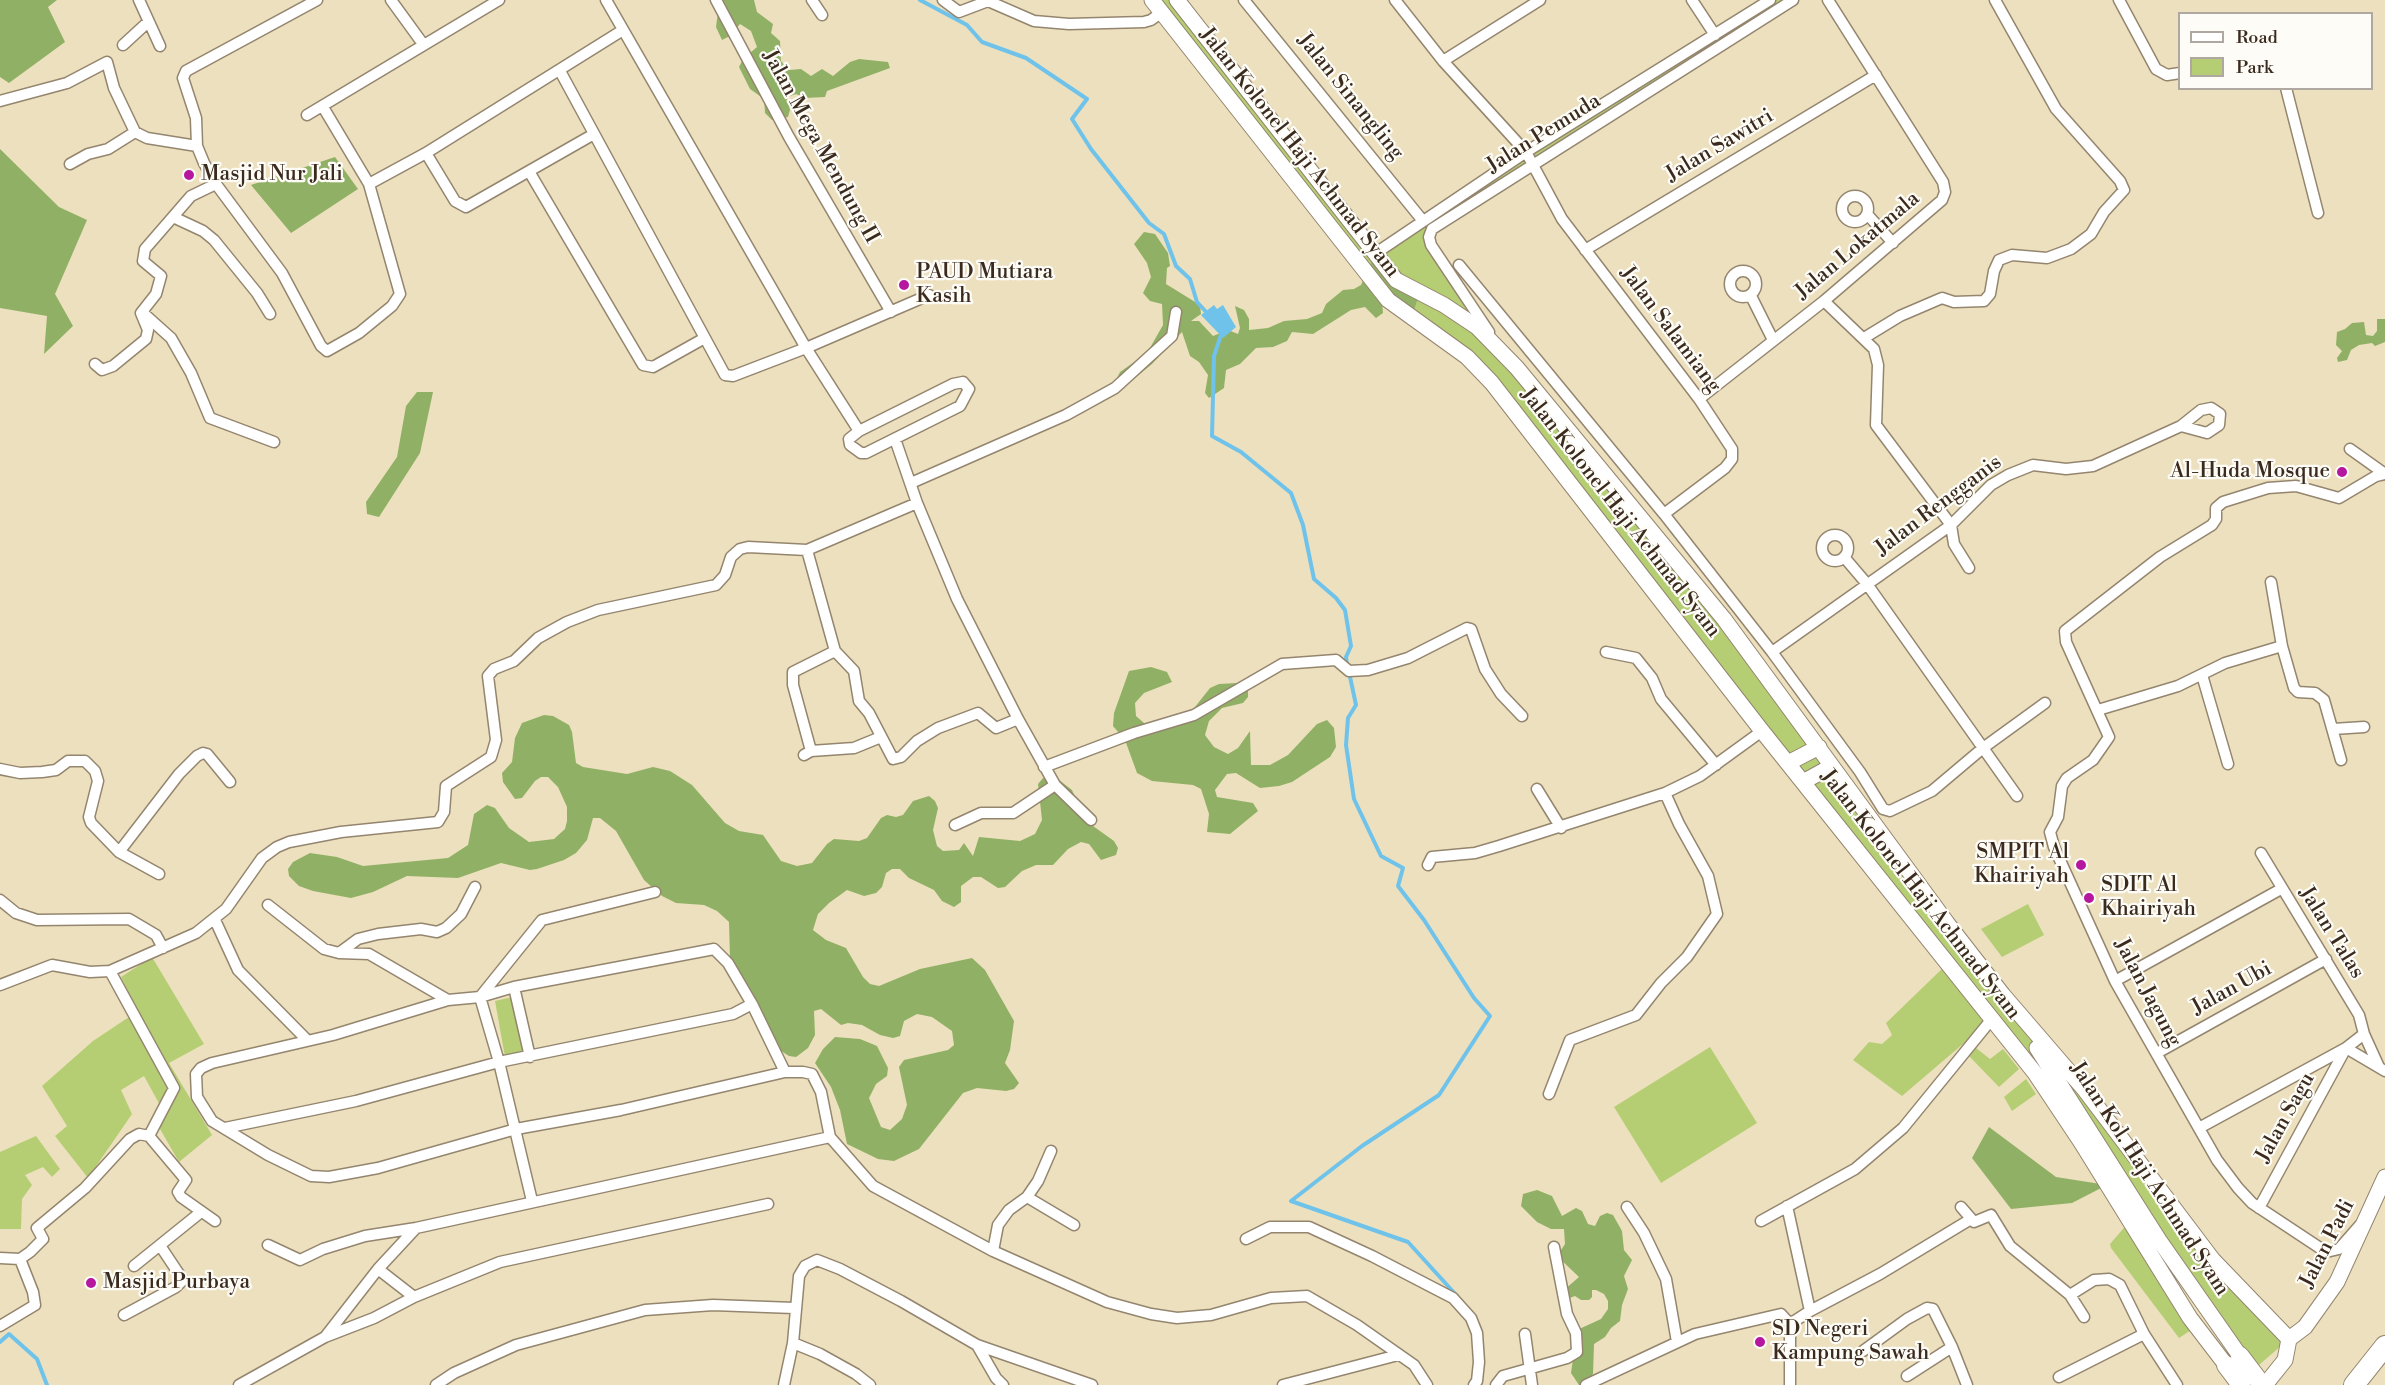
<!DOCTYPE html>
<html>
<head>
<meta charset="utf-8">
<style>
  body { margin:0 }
  #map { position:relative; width:2385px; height:1385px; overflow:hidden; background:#ede0be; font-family:"Libre Bodoni",serif }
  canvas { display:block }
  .legend { position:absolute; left:2178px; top:12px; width:195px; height:78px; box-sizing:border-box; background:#fdfcf7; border:2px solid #afa8a0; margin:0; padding:8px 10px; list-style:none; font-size:18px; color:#3b2a1e }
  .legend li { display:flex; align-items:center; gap:12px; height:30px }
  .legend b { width:30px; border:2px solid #afa8a0 }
</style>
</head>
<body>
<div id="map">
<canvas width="2385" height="1385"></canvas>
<ul class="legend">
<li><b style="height:8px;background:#fff"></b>Road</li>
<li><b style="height:16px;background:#b5ce73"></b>Park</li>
</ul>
</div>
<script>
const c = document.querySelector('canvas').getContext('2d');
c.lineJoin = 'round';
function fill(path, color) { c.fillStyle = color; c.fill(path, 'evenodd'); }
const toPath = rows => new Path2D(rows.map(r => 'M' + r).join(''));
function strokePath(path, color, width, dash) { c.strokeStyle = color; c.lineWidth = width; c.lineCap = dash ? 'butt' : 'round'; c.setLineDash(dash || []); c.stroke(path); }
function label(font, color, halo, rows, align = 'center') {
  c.font = font + ' "Libre Bodoni",serif'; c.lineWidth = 4.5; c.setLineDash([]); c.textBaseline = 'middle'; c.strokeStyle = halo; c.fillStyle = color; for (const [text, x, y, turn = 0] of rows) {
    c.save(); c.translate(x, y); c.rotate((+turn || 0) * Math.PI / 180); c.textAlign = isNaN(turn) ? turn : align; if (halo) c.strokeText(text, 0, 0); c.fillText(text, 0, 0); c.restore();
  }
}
const green = toPath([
  [1152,0,1177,0,1375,253,1526,152,1770,0,1793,0,1450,217,1432,229,1429,237,1431,245,1497,345,1724,619,1978,965,2084,1089,2213,1260,2289,1339,2252,1371,2172,1261,2070,1099,2072,1093,2081,1088,2035,1073,1991,1020,1902,1096,1853,1060,1869,1042,1882,1044,1892,1035,1886,1023,1947,964,1492,383,1448,342,1412,317,1420,292,1396,280,1388,300],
  [2028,904,2044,935,2002,957,1981,929],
  [152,957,204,1044,169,1063,212,1135,179,1162,156,1122,161,1107,144,1076,121,1090,132,1114,88,1178,55,1136,67,1126,42,1086,93,1041,138,1011,121,977],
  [512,997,523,1053,505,1057,495,1001],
  [1710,1047,1757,1123,1661,1183,1614,1107],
  [1976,1048,1990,1059,2003,1049,2019,1069,1999,1087,1968,1055],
  [2026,1079,2036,1094,2012,1111,2004,1097],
  [36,1136,60,1169,52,1177,43,1167,25,1175,32,1185,22,1199,21,1229,0,1229,0,1152],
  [2129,1222,2196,1327,2179,1338,2111,1248,2110,1244]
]);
const forest = toPath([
  [0,0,57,0,48,7,65,42,9,83,0,77],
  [715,0,754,0,757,12,773,24,771,33,780,41,781,61,789,70,801,69,811,76,822,69,833,76,850,62,859,59,888,62,890,68,827,91,825,97,805,98,796,94,787,97,790,110,788,117,772,120,765,113,764,99,750,89,739,67,743,59,757,47,751,31,740,24,730,36,722,40,716,27,718,12],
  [0,149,59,207,87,220,55,294,73,326,44,354,47,316,0,308],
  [335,157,358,189,291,233,251,185],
  [1144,232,1155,234,1168,253,1170,266,1167,268,1166,284,1200,305,1201,314,1191,321,1199,321,1213,336,1228,330,1238,334,1240,328,1235,306,1244,310,1249,319,1249,330,1268,328,1284,321,1307,319,1322,313,1326,304,1343,290,1354,289,1361,285,1376,253,1420,292,1412,317,1382,302,1383,313,1376,318,1365,307,1351,310,1313,334,1292,332,1287,341,1273,347,1256,348,1240,364,1226,370,1224,388,1209,398,1205,393,1208,375,1199,362,1190,356,1182,332,1152,364,1135,378,1116,380,1120,372,1147,353,1163,325,1162,304,1150,301,1143,293,1151,277,1147,263,1134,244],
  [2377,319,2385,319,2385,342,2375,346,2372,343,2359,345,2351,350,2347,360,2338,362,2337,358,2342,351,2336,345,2337,332,2345,329,2352,323,2364,322,2366,335,2373,336,2377,331],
  [417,392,433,392,420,453,379,517,367,514,366,502,397,457,406,406],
  [1151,667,1167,672,1172,682,1144,693,1135,703,1136,716,1144,723,1152,724,1171,716,1182,717,1191,712,1210,688,1219,684,1237,683,1248,688,1248,697,1243,703,1222,708,1209,721,1205,735,1214,747,1228,754,1238,748,1250,731,1251,765,1270,765,1288,755,1317,724,1327,720,1334,728,1336,747,1330,757,1292,782,1279,786,1260,788,1236,773,1227,774,1215,790,1217,797,1253,803,1258,811,1230,834,1207,832,1209,814,1201,789,1193,785,1152,781,1137,773,1125,740,1113,726,1114,713,1129,671],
  [544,715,553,716,569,725,572,732,576,763,583,767,627,774,653,767,670,771,692,785,725,823,739,831,763,835,781,861,797,866,812,863,827,844,834,839,859,841,867,838,881,818,887,815,896,817,903,815,913,801,929,796,935,801,938,808,933,830,937,846,943,851,959,850,964,843,973,856,979,837,1020,841,1035,834,1042,820,1038,784,1043,778,1059,780,1072,790,1082,813,1093,826,1114,841,1118,848,1116,855,1101,860,1089,844,1081,842,1068,849,1053,865,1036,865,1022,871,1005,887,998,888,981,877,973,877,961,886,961,902,954,907,942,901,934,890,909,878,900,869,892,869,886,873,882,887,876,893,864,896,847,890,829,903,818,914,813,930,826,940,846,948,863,977,870,984,879,986,920,969,972,958,985,970,1014,1021,1010,1050,1005,1063,1019,1083,1014,1089,1006,1091,977,1088,963,1093,919,1149,894,1161,878,1159,847,1144,840,1110,831,1087,815,1063,823,1049,835,1037,860,1039,877,1046,888,1068,887,1076,876,1084,869,1098,881,1127,890,1130,902,1119,907,1105,899,1067,904,1060,948,1050,954,1045,952,1031,932,1017,917,1014,904,1021,900,1036,893,1038,880,1035,862,1025,848,1023,841,1025,821,1009,814,1011,815,1035,808,1048,796,1057,789,1056,778,1049,754,996,730,958,729,922,717,911,704,905,676,903,662,896,644,880,616,831,600,818,593,818,587,840,576,853,564,860,537,869,530,870,501,863,458,878,407,876,373,892,351,898,313,891,299,886,289,876,288,869,293,862,310,853,337,857,363,866,448,858,468,845,474,814,487,805,495,808,509,828,529,842,554,839,565,829,567,821,567,807,558,787,548,777,541,777,535,781,522,798,515,799,503,782,502,773,512,762,515,738,522,723],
  [1989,1127,2056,1177,2107,1185,2072,1203,2011,1209,1972,1158],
  [1537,1190,1552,1196,1562,1216,1576,1208,1582,1211,1588,1224,1595,1226,1600,1216,1607,1213,1613,1215,1622,1231,1624,1250,1632,1260,1624,1276,1628,1289,1622,1305,1620,1321,1611,1328,1605,1337,1594,1344,1593,1374,1584,1385,1579,1385,1571,1373,1577,1330,1601,1319,1608,1309,1608,1301,1604,1294,1596,1290,1592,1290,1592,1297,1589,1300,1581,1300,1575,1296,1567,1299,1564,1290,1579,1277,1557,1256,1565,1244,1564,1229,1551,1229,1537,1222,1521,1206,1523,1194]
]);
const water = toPath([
  [1214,305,1217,309,1223,305,1236,327,1223,338,1201,315]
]);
const stream = toPath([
  [920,0,967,25,982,42,1026,58,1087,99,1072,119,1091,149,1149,223,1164,234,1176,266,1190,279,1197,302,1208,314],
  [1222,332,1214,356,1212,436,1241,452,1291,493,1303,525,1314,579,1336,598,1345,610,1351,646,1346,657,1347,665],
  [1349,672,1356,705,1348,718,1346,745,1354,799,1381,856,1403,868,1398,886,1424,920,1474,998,1490,1016,1439,1095,1362,1146,1291,1201,1408,1242,1458,1297],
  [0,1342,9,1334,37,1359,47,1385]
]);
const street = toPath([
  [139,0,160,46],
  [317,0,186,71,183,78,196,118,197,146,204,163,216,184,282,273,321,346,327,351,359,333,392,306,400,294,369,184,323,107],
  [391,0,423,44],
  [606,0,806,348,859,431],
  [716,0,789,137,891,312],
  [812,0,822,15],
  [943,0,959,12,988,1,1034,21,1069,24,1144,22,1151,20,1162,12],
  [1244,0,1423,221],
  [1395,0,1443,61,1526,152,1562,219,1699,399,1732,449,1732,459,1725,468,1664,514],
  [1692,0,1715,35],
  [2119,0,2156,69,2167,75,2180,73],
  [123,45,148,22],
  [1443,61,1540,0],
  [560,71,725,375,733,376,806,348,929,295],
  [2286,88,2318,213],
  [0,101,67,83,107,62,114,88,135,132,147,138,197,146],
  [307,115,499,0],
  [426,153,455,201,466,207,594,134],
  [70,164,88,154,108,149,135,132],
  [530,173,643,365,653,367,703,339],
  [369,184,426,153,623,30],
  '1842 209a13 13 0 1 1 26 0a13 13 0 1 1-26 0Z',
  [1867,214,1893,243],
  [173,217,203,231,214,240,257,293,270,314],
  [1585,250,1876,75],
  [1376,253,1526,152,1770,0],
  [1459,265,1664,514,1772,652,1860,772,1883,809,1890,811,1932,791,1983,748,2045,703],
  '1730 284a13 13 0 1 1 26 0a13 13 0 1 1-26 0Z',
  [1751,296,1773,340],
  [1824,301,1874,349,1878,365,1876,425,1951,525,1954,544,1969,568],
  [142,312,171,338,191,373,210,418,274,442],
  [1489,332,1431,245,1429,237,1432,229,1793,0],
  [1864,338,1900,316,1942,298,1954,302,1984,301,1990,294,1994,271,1999,260,2012,255,2047,258,2071,249,2091,234,2104,212,2124,190,2120,181,2056,109,1995,0],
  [95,364,102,370,113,366,146,339,148,330,141,313,156,294,161,276,143,261,145,249,191,196,216,184],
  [963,382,969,389,960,406,866,453,861,453,850,445,849,439,859,431,953,384,963,382],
  [1699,399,1824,301,1942,200,1945,192,1943,182,1828,0],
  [895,439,917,503,957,599,1018,719,1055,785,1091,820],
  [2350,449,2385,474],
  [911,483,1066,415,1115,388,1172,336,1176,312],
  '1822 548a13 13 0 1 1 26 0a13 13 0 1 1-26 0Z',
  [807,550,835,651,854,671,859,701,869,713,893,759,901,757,917,741,938,728,978,713,996,728,1018,719],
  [1844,557,1867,584,2017,796],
  [2271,582,2282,646,2294,688,2298,692,2315,693,2324,700,2341,760],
  [1606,652,1636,658,1652,678,1661,699,1716,765],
  [1772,652,1951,525,1991,485,2008,475,2033,465,2066,469,2093,466,2181,426,2201,410,2211,408,2220,414,2219,425,2207,433,2181,426],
  [2202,675,2228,764],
  [2098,710,2178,686,2225,663,2282,646],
  [2333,729,2364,727],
  [811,751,793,685,793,672,835,651],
  [804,755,811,751,854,748,881,737],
  [1044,767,1134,733,1194,715,1282,664,1336,660,1349,671,1368,670,1408,658,1467,628,1471,629,1485,669,1501,694,1522,716],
  [0,769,20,773,42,772,56,770,68,761,85,761,95,771,98,781,89,817,91,823,119,852,159,874],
  [1537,789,1561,828],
  [955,825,981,813,1013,813,1055,785],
  [119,852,179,774,197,756,203,753,207,754,230,782],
  [1428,865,1432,857,1475,853,1499,846,1665,793,1700,776,1762,731],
  [0,900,16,913,37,920,129,919,156,935,163,948],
  [268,905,324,949,339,953,369,954,448,1000],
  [215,920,238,970,307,1040],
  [339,953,358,939,378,934,421,929,437,932,446,928,461,914,475,887],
  [110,971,174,1088,149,1136,186,1180,178,1192,181,1197,215,1221],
  [2115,981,2281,889],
  [0,985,52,965,90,972,110,971,196,933,226,909,262,858,277,847,289,842,341,832,438,822,444,812,446,786,491,757,496,740,488,676,494,669,514,661,538,638,567,622,598,610,716,585,725,575,731,557,740,549,748,547,807,550,917,503],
  [514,987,530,1057],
  [480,997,542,920,655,892],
  [480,997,499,1062,532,1201],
  [752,1004,785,1072],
  [2364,1034,2379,1067],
  [2346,1048,2385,1071],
  [2157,1053,2326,959],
  [1549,1094,1570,1040,1636,1015,1661,983,1687,957,1717,914,1708,876,1679,824,1665,793],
  [225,1128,356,1101,499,1062,733,1014,752,1004,728,963,714,949,514,987,480,997,448,1000,333,1035,212,1063,201,1068,196,1074,197,1097,212,1121,268,1155,311,1176,329,1177,378,1168,516,1129,621,1110,785,1072,803,1072,812,1074,821,1092,830,1137,873,1186,993,1251,1107,1302,1151,1314,1177,1318,1211,1315,1271,1298,1307,1296,1357,1325,1414,1365,1427,1385],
  [2199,1128,2346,1048,2364,1034,2359,1015,2261,853],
  [1027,1197,1038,1181,1051,1151],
  [1787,1206,1810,1311,1880,1274,1971,1219],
  [1627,1207,1644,1233,1666,1279,1677,1342],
  [1961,1207,1974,1222,1991,1215,2010,1246,2070,1295,2084,1317],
  [2259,1208,2346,1048],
  [1761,1221,1855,1169,1903,1128,1991,1020],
  [2360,1225,2339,1249,2326,1252,2252,1203,2238,1188,2217,1160,2115,981,2054,847,2050,832,2058,817,2062,786,2067,778,2093,760,2109,737,2066,642,2065,631,2160,557,2212,525,2216,519,2216,508,2223,502,2268,488,2296,486,2339,498,2376,476,2385,474],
  [1246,1239,1270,1227,1309,1227,1372,1256,1453,1298,1471,1318,1477,1333,1479,1362,1477,1381,1474,1385],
  [268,1245,300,1260,323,1249,365,1236,416,1228,830,1137],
  [993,1251,998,1225,1009,1210,1027,1197,1074,1225],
  [0,1258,20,1259,30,1252,43,1239,37,1228,85,1188,130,1139,139,1134,149,1136],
  [134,1266,201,1212],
  [378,1269,414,1297],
  [2070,1295,2094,1280,2109,1279,2120,1285,2144,1334,2177,1385],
  [124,1315,176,1287,183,1280,161,1247],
  [0,1326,35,1305,33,1292,20,1259],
  [1525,1334,1532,1385],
  [325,1337,374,1318,414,1297,500,1262,768,1204],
  [793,1343,820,1354,856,1374,870,1385],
  [977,1345,996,1378,1003,1385],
  [1952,1347,1967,1385],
  [1863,1351,1907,1319,1927,1308,1933,1309,1952,1347,1907,1376],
  [2059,1377,2144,1334],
  [239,1385,325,1337,378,1269,416,1228],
  [436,1385,454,1373,516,1345,645,1310,713,1305,794,1308],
  [784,1385,793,1343,799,1276,805,1266,817,1260,840,1269,901,1301,977,1345,1092,1385],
  [1283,1385,1398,1355],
  [1496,1385,1503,1376,1567,1358,1577,1352,1576,1333,1567,1314,1554,1247],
  [1586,1385,1695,1334,1781,1314,1790,1324],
  [1790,1385,1790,1324,1810,1311]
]);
const secondary = toPath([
  [1152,0,1388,300,1467,357,1492,383,1762,731,2035,1073,2081,1142,2190,1318,2226,1365],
  [1177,0,1396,280,1444,305,1477,327,1517,368,1724,619,1947,923,2003,995,2084,1089,2213,1260,2289,1339],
  [1788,763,1819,747],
  [1803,782,1832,766],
  [2037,1048,2159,1240,2240,1356],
  [2265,1385,2285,1360,2289,1339,2305,1327,2337,1282,2385,1177]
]);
const primary = toPath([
  [2240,1356,2262,1385],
  [2226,1365,2241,1385]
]);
const highway = toPath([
  [2354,1385,2385,1346]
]);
const markers = [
  [189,175,6,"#b5179e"],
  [904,285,6,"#b5179e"],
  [2342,472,6,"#b5179e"],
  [2081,865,6,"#b5179e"],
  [2089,898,6,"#b5179e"],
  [91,1283,6,"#b5179e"],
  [1760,1342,6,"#b5179e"]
];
const streetNames = [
  ["Jalan Sinangling",1350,97,51],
  ["Jalan Pemuda",1544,134,-32],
  ["Jalan Sawitri",1720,146,-31],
  ["Jalan Mega Mendung II",820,147,61],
  ["Jalan Kolonel Haji Achmad Syam",1299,153,52],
  ["Jalan Lokatmala",1858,246,-40],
  ["Jalan Salamiang",1670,330,53],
  ["Jalan Rengganis",1939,506,-37],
  ["Jalan Kolonel Haji Achmad Syam",1620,513,52],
  ["Jalan Kolonel Haji Achmad Syam",1920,895,52],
  ["Jalan Talas",2331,933,58],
  ["Jalan Ubi",2232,989,-29],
  ["Jalan Jagung",2147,993,62],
  ["Jalan Sagu",2286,1118,-61],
  ["Jalan Kol. Haji Achmad Syam",2149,1179,57],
  ["Jalan Padi",2328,1244,-63]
];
const poiNames = [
  ["Masjid Nur Jali",201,175],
  ["PAUD Mutiara",916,273],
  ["Kasih",916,297],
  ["Al-Huda Mosque",2330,472,"right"],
  ["SMPIT Al",2069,853,"right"],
  ["Khairiyah",2069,877,"right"],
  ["SDIT Al",2101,886],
  ["Khairiyah",2101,910],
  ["Masjid Purbaya",103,1283],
  ["SD Negeri",1772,1330],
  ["Kampung Sawah",1772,1354]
];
fill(green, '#b5ce73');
fill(forest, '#90b165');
fill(water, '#6fc3eb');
strokePath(stream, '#6fc3eb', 4);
strokePath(street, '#94856e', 13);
strokePath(secondary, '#94856e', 17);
strokePath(primary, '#94856e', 20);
strokePath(highway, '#94856e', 22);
strokePath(street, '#fff', 10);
strokePath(secondary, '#fff', 15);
strokePath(primary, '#fff', 18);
strokePath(highway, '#fff', 20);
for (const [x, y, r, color] of markers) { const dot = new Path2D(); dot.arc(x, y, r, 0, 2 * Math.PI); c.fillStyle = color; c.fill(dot); strokePath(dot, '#fdfcf7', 2); }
label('21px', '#3b2a1e', '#fdfcf7', streetNames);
label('21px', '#3b2a1e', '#fdfcf7', poiNames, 'left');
</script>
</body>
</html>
